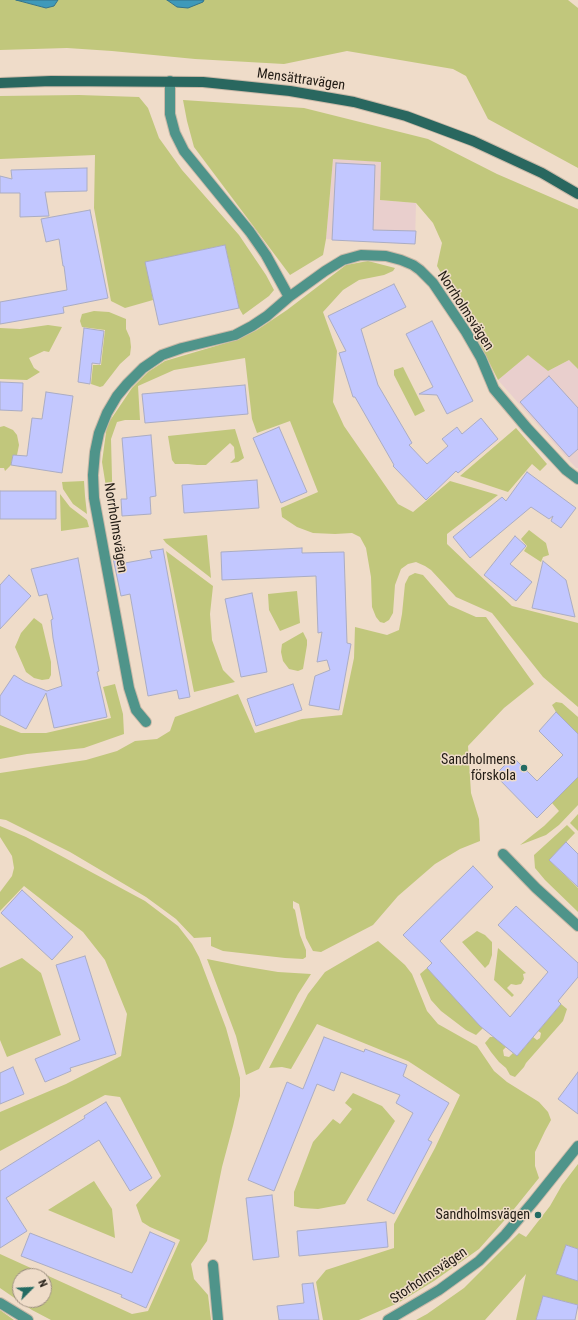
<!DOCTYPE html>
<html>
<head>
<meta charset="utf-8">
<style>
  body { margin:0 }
  #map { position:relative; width:578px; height:1320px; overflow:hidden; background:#efdcc9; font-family:"Roboto Condensed",sans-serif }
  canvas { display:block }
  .north { position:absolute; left:12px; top:1268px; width:40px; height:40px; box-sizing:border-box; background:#efdcc9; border:1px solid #9d8f81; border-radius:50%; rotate:66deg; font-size:11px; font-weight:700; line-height:16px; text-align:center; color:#211b14 }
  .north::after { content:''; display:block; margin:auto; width:14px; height:18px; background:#236b62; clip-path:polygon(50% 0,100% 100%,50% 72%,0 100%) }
</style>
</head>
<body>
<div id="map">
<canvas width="578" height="1320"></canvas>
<div class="north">N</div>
</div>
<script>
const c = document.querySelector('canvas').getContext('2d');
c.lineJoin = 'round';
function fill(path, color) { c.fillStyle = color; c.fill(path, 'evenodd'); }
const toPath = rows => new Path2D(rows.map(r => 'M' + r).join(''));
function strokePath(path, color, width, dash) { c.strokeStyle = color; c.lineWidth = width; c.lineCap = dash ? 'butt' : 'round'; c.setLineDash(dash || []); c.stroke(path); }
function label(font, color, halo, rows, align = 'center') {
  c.font = font + ' "Roboto Condensed",sans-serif'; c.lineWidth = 3; c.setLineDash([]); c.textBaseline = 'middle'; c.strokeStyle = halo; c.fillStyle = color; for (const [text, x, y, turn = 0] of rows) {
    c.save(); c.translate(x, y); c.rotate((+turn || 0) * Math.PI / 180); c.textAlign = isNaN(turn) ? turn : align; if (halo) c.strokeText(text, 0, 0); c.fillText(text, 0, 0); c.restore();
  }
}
const industrial = toPath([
  [333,158,381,162,380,200,416,203,415,244,326,239],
  [528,355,548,371,569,360,578,369,578,468,576,468,498,380]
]);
const green = toPath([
  [0,0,16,0,46,8,54,6,58,0,167,0,177,7,203,2,204,0,568,0,578,8,578,168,488,119,466,76,453,69,347,51,284,64,195,59,112,51,67,48,0,50],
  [79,95,139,97,148,108,159,138,182,170,239,235,266,275,274,290,269,296,243,315,239,308,225,245,146,262,153,300,125,308,111,301,94,208,95,155,0,159,0,96],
  [183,100,304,108,428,139,497,174,578,209,578,369,569,360,548,371,528,355,498,380,466,316,437,266,442,243,433,223,416,203,380,200,381,162,333,159,326,239,323,255,290,275,194,147,187,121],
  [368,261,395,268,393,271,384,275,359,280,343,290,323,312,337,351,333,402,344,426,398,504,413,512,450,481,498,495,447,534,447,544,512,606,578,623,578,707,543,677,492,613,456,597,431,570,425,566,416,562,408,564,401,569,395,585,393,613,389,620,384,623,380,622,376,617,372,607,371,577,366,548,360,537,352,533,335,534,313,533,297,527,282,517,281,508,318,492,290,421,257,433,252,419,245,358,174,370,138,386,140,420,125,420,117,422,111,439,113,517,106,487,102,462,107,425,132,388,148,372,165,361,236,340,257,330,287,310,346,265],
  [94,311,109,312,126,319,126,329,130,338,131,347,130,355,120,364,103,386,100,387,91,384,93,365,101,365,105,330,82,327,80,321,82,314],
  [48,325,62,327,49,352,44,351,29,358,34,368,40,372,27,380,0,379,0,328,20,329],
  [403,367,425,411,415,416,394,375,394,370],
  [4,426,13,430,17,435,19,445,17,455,13,455,11,465,5,471,4,468,0,468,0,427],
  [516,428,547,464,540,471,532,464,508,492,460,476],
  [235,429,244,458,238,462,230,463,235,458,234,447,230,443,206,465,197,465,188,464,175,464,172,460,168,436],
  [84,481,85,496,87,514,73,504,63,489,62,482],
  [60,494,70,507,87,520,89,527,61,531],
  [529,530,546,543,549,555,543,557,541,562,524,551,527,546,521,539],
  [207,535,211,578,166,543,163,539],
  [166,551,213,586,210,614,212,640,223,670,235,682,194,692],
  [415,573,423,575,449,605,476,617,486,617,534,684,504,708,468,746,471,793,479,819,480,841,460,849,435,864,398,896,373,925,321,952,313,951,306,938,299,904,293,901,293,908,295,910,300,935,306,950,306,957,303,959,285,958,223,951,211,946,211,937,194,938,176,919,146,897,70,852,6,820,0,819,0,773,86,760,117,751,135,741,157,739,170,731,175,717,238,694,255,733,302,719,342,715,354,658,355,627,387,635,399,630,402,614,405,584,409,576],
  [297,591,300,623,280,631,269,610,268,594],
  [34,618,42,624,51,662,51,675,49,679,42,680,34,678,26,672,15,647,21,633],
  [303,632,307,640,307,645,303,669,298,671,289,669,283,661,281,652,282,644],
  [115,684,123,714,124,734,84,748,27,754,0,759,0,725,21,733,46,733,111,718,103,687],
  [556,702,562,703,578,717,578,734,556,712,552,705],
  [578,777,578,805,559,825,546,835,520,845,544,826,559,811,552,803],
  [578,814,578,831,570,823],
  [567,825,575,833,549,860,578,888,578,912,545,880,535,868,534,855],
  [0,826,26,837,145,901,178,926,192,944,199,957,226,1028,240,1078,240,1096,233,1126,222,1167,207,1241,191,1264,194,1279,208,1295,211,1320,51,1320,32,1310,0,1288,0,1254,132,1314,148,1311,180,1240,150,1227,142,1222,136,1205,161,1176,120,1097,105,1095,0,1151,0,1112,66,1084,121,1056,127,1014,105,960,83,932,24,886,0,911,0,892,12,876,14,868,12,856,0,837],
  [20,1276,44,1276,44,1300,20,1300],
  [477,931,485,935,492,942,492,955,489,964,485,968,462,942],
  [378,941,405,965,412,974,427,1011,438,1024,477,1046,494,1071,507,1082,539,1102,548,1112,551,1120,545,1131,535,1152,535,1166,539,1178,510,1214,479,1249,434,1281,398,1303,359,1320,323,1320,316,1282,326,1270,394,1248,394,1224,435,1148,460,1095,408,1061,317,1024,291,1069,282,1067,269,1068,308,994,325,972],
  [498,948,526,973,523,974,524,979,521,984,516,985,511,984,507,988,514,995,512,997,494,980],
  [22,958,41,973,61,1035,7,1057,0,1040,0,968],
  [207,959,242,966,278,972,311,974,298,994,259,1069,246,1075,236,1036],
  [427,968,483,1028,476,1035,466,1030,441,1011,431,1000,420,974],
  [561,1004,567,1009,563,1021,526,1063,524,1067,515,1077,510,1075,506,1068,499,1062,491,1052,485,1043,490,1037,494,1037,506,1047,503,1050,504,1056,509,1057,513,1053,517,1056,533,1037,537,1040,540,1038,541,1033,538,1031],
  [353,1093,382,1106,395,1121,345,1204,318,1209,301,1208,294,1206,294,1192,313,1142,333,1119,340,1124,352,1109,345,1103],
  [578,1164,578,1249,566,1245,557,1274,578,1280,578,1305,543,1296,536,1320,516,1320,526,1274,485,1320,416,1320,427,1314,464,1288,519,1233,526,1237,550,1206,562,1185],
  [94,1181,112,1209,115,1238,48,1210],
  [0,1310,14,1320,0,1320]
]);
const water = toPath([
  [16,0,58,0,54,6,46,8,16,0],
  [167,0,204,0,203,2,188,8,177,7,167,0]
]);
const building = toPath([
  [336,163,375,165,373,230,416,231,415,244,332,240,336,163],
  [87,168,87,191,45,192,49,216,20,217,20,193,0,193,0,176,12,179,11,170,87,168],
  [90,210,108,298,63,307,64,313,0,324,0,302,67,290,64,266,63,266,59,239,46,242,41,219,90,210],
  [225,245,239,308,159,325,145,262,225,245],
  [394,284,406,307,361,329,378,385,412,443,409,445,427,464,448,446,442,439,457,427,462,434,481,418,498,439,458,473,456,471,426,500,393,466,394,465,355,397,353,397,339,353,346,351,328,316,394,284],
  [432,321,473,401,447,414,437,395,419,394,433,387,406,334,432,321],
  [84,328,104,331,100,364,92,363,90,384,78,382,84,328],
  [549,376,578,408,578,449,569,457,520,402,549,376],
  [0,382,23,383,22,411,0,410,0,382],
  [245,385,248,414,145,423,142,394,245,385],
  [46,392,73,396,62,473,11,465,13,455,27,456,32,418,42,419,46,392],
  [279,427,307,492,281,503,253,438,279,427],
  [151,435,156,496,150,497,151,514,122,516,121,499,127,499,122,438,151,435],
  [527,472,576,508,561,528,551,521,553,516,549,519,531,507,470,558,453,537,502,497,506,501,527,472],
  [257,480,259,508,184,513,182,485,257,480],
  [0,491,56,491,56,519,0,519,0,491],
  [515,536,526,546,510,564,532,582,516,601,484,575,515,536],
  [302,548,302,553,344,552,347,643,351,644,339,710,309,705,315,676,330,670,327,660,317,662,322,632,318,633,316,576,222,580,221,552,302,548],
  [163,549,190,697,179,699,177,690,148,696,130,594,121,596,113,558,124,556,125,563,152,558,150,551,163,549],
  [78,558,99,671,97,672,107,717,54,728,46,693,26,729,0,715,0,696,14,675,25,682,47,691,62,686,53,638,51,620,53,619,47,594,39,596,31,569,78,558],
  [543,561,566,580,575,617,532,608,543,561],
  [9,575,31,596,0,629,0,585,9,575],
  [252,593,267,672,241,677,225,599,252,593],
  [293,684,302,710,256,726,247,699,293,684],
  [556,712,578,734,578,777,537,818,495,775,513,757,537,781,563,755,539,731,556,712],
  [566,842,578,854,578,887,549,860,566,842],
  [473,866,493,887,440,941,510,1017,548,972,498,925,516,906,578,963,578,977,558,1001,561,1004,517,1056,480,1026,427,968,432,963,403,935,473,866],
  [22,890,73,937,52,960,1,913,22,890],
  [85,956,116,1054,70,1068,71,1071,45,1082,35,1059,80,1040,56,965,85,956],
  [324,1037,364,1052,365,1049,407,1065,403,1076,449,1103,428,1140,432,1142,394,1214,367,1200,413,1113,396,1103,400,1095,341,1072,334,1091,317,1084,274,1191,248,1180,287,1082,303,1089,324,1037],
  [13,1067,24,1094,0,1104,0,1073,13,1067],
  [578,1072,578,1114,558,1099,578,1072],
  [106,1102,152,1178,130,1191,99,1140,6,1198,27,1231,0,1248,0,1171,85,1118,84,1116,106,1102],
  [272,1195,279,1257,253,1260,246,1198,272,1195],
  [386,1222,388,1247,299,1256,297,1231,386,1222],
  [150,1232,175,1243,146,1308,121,1297,122,1295,21,1256,30,1233,132,1273,150,1232],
  [566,1245,578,1249,578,1281,556,1274,566,1245],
  [313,1283,319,1320,279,1320,277,1306,304,1303,302,1284,313,1283],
  [543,1296,578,1305,575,1320,536,1320,543,1296]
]);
const street = toPath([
  [170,81,170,114,175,133,184,151,250,232,266,255,289,297,325,271,343,260,361,255,386,256,401,260,413,265,420,270,433,283,466,332,481,358,494,389,527,428,566,470,578,479],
  [146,722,136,710,129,688,94,498,93,475,95,452,99,433,107,413,117,396,127,384,143,368,162,355,182,348,235,335,252,326,267,316,289,297],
  [503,854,536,888,578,926],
  [213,1265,218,1320],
  [0,1303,28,1320],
  [388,1320,439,1290,479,1261,505,1235,533,1202,578,1146]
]);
const secondary = toPath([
  [0,83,51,81,203,82,290,91,354,102,406,116,473,141,542,173,578,194]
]);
const markers = [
  [524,768,4,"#236b62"],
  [538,1215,4,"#236b62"]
];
const streetNames = [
  ["Mensättravägen",301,80,8],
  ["Norrholmsvägen",465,311,57],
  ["Norrholmsvägen",115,528,81],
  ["Storholmsvägen",429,1276,-34]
];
const poiNames = [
  ["Sandholmens",516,760],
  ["förskola",516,776],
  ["Sandholmsvägen",530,1215]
];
fill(industrial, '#e9cfcd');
fill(green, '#c1c77c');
fill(water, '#3e99ba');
strokePath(water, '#357388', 1);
fill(building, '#c2c7ff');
strokePath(building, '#aaacc3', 1);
strokePath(street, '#cab9a8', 12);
strokePath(secondary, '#cab9a8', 12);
strokePath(street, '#4f948a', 10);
strokePath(secondary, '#29675f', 10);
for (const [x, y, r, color] of markers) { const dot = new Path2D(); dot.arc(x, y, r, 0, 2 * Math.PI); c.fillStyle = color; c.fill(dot); strokePath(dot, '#efdcc9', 1.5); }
label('14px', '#211b14', '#efdcc9', streetNames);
label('14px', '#211b14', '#efdcc9', poiNames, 'right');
</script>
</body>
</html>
